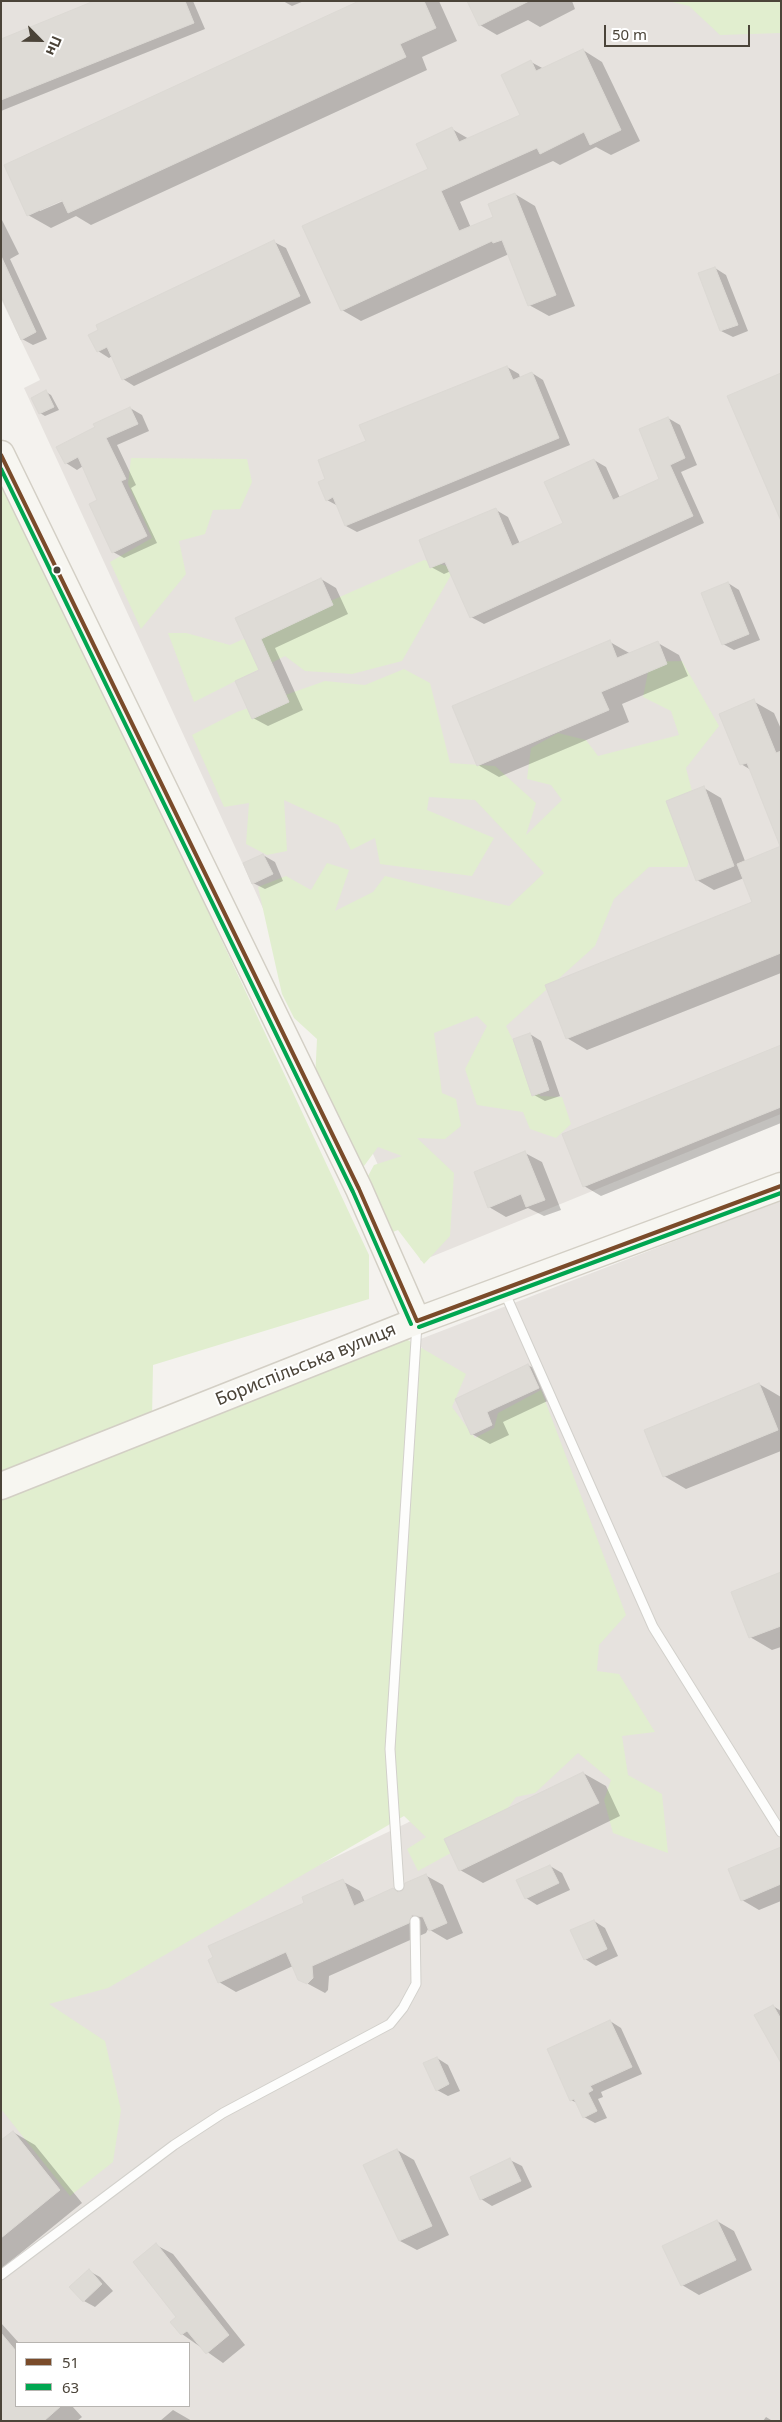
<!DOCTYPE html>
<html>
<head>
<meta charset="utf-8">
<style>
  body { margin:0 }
  #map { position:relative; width:782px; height:2422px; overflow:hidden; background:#f4f2ee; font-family:"Noto Sans",sans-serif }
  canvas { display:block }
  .frame { position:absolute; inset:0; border:2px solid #4b4439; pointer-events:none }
  .legend { position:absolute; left:15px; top:2342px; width:175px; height:65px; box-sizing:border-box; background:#fff; border:1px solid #b7b4b0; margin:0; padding:6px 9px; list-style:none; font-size:15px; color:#4b4439 }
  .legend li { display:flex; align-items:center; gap:10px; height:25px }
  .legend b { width:25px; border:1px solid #b7b4b0 }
  .north { position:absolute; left:15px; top:15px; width:50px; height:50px; -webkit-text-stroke:4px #fff; paint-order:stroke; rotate:113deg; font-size:14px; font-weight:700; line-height:20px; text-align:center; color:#4b4439 }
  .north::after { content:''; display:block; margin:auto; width:18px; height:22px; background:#4b4439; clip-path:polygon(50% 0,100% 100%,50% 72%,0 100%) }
  .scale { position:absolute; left:604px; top:25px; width:146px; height:22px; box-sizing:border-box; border:2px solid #4b4439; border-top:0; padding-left:6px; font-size:15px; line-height:18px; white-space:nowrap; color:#4b4439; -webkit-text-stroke:4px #fff; paint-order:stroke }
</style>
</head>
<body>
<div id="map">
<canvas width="782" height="2422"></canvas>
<div class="frame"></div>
<ul class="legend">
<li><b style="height:6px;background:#7a4b2a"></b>51</li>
<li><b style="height:6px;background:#00a651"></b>63</li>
</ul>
<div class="north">Пн</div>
<div class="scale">50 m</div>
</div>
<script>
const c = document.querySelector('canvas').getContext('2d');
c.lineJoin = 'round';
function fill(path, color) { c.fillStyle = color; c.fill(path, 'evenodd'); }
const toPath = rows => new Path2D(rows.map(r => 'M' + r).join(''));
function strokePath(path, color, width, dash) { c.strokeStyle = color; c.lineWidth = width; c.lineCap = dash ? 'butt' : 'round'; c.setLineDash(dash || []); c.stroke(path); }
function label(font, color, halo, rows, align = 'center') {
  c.font = font + ' "Noto Sans",sans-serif'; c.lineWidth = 4; c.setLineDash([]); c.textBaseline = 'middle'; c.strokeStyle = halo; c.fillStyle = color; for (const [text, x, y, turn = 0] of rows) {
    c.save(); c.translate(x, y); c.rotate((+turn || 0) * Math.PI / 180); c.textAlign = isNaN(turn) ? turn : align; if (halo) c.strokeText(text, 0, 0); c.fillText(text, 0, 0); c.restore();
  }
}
const industrial = toPath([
  [1,1,781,1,781,1114,421,1261,252,884,24,388,40,380,1,299],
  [781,1200,781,2421,1,2421,1,2016,407,1823,586,1719,418,1340],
  [16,2343,189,2343,189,2406,16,2406]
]);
const green = toPath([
  [668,1,781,1,781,33,720,35,689,6],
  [131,458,247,459,252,482,240,509,213,510,205,534,179,541,186,574,141,629,110,562,152,538,128,484],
  [1,469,369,1255,369,1299,153,1365,152,1419,1,1484],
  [424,560,455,568,402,661,352,674,305,671,285,656,194,702,168,633,186,633,230,645],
  [682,661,719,726,686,768,693,795,694,844,687,867,649,867,614,899,595,946,506,1026,540,1096,562,1097,571,1124,556,1138,530,1129,523,1112,477,1105,465,1069,487,1026,477,1016,434,1033,442,1093,456,1099,461,1126,445,1139,417,1138,454,1173,450,1236,424,1264,398,1230,382,1236,362,1187,374,1165,402,1156,378,1147,364,1166,347,1155,315,1080,317,1039,294,1018,282,994,258,887,286,876,311,890,327,863,349,870,335,911,373,892,385,876,509,906,544,873,475,800,429,797,427,810,494,838,472,876,380,864,375,838,351,850,338,825,284,800,287,851,267,855,246,844,249,803,224,807,192,735,237,712,325,681,365,685,404,669,430,683,450,763,495,766,536,803,526,835,562,800,551,785,527,779,531,748,558,733,586,740,598,756,679,735,671,711,643,697,650,662],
  [401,1336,466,1374,452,1407,475,1438,494,1428,498,1413,541,1390,626,1615,599,1645,597,1671,619,1674,655,1732,622,1736,628,1775,662,1794,668,1853,613,1833,604,1800,611,1780,578,1753,535,1793,516,1797,491,1831,418,1871,407,1849,426,1837,404,1816,108,1988,49,2004,105,2041,121,2110,113,2162,70,2196,1,2109,1,1494]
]);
const shadow = toPath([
  [97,1,193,1,205,29,1,111,1,40],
  [283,1,304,1,292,6],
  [362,1,439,1,457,41,422,57,427,70,91,225,76,216,51,228,28,215],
  [67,196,68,199,40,211,40,209],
  [468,1,572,1,575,9,540,27,528,20,497,35,480,25],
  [583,50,602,62,640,141,611,155,596,147,560,165,553,161,460,202,471,228,495,218,515,194,535,206,575,306,549,316,529,305,509,254,361,321,342,310,429,169,452,129,469,139,522,115,531,62,544,69],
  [1,218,19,254,10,259,47,339,33,345,22,339,1,293],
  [274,242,286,248,311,303,134,386,123,379,112,356,109,358,98,351],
  [715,268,726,275,748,331,733,337,721,331],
  [507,367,519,374,520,378,532,373,543,380,570,445,357,532,346,526,338,506,327,500,327,479,367,441],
  [46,392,51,395,59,410,45,416,40,413],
  [130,408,142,415,149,431,117,445,136,485,131,488,157,543,124,558,113,552,99,501,83,466,77,470,66,463],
  [668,418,680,425,697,465,681,472,704,523,484,624,471,617,451,571,444,574,431,567,496,510,508,517,520,544,565,524,594,460,606,467,620,498,661,480],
  [321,579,336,588,348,614,275,648,303,710,268,726,253,718,261,671,237,618],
  [728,583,739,590,760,640,734,650,723,644],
  [610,642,631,654,658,643,679,655,688,676,622,704,629,722,499,777,478,765],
  [753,701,774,713,781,729,781,845,751,770,741,764],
  [704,788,721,798,745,861,781,847,781,973,587,1050,567,1038,754,903,744,878,714,890,697,880],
  [263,855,275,862,283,881,265,889,253,883],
  [530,1034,541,1041,560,1096,545,1101,534,1095],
  [781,1047,781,1123,601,1196,584,1186],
  [525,1153,542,1162,561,1210,544,1216,528,1208,506,1217,489,1207],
  [528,1365,545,1375,556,1397,503,1422,509,1435,490,1444,472,1434,456,1399],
  [759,1384,781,1397,781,1451,686,1489,664,1476],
  [781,1574,781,1647,772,1650,750,1637],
  [583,1773,606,1786,620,1816,483,1883,460,1870],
  [781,1849,781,1901,759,1910,742,1900],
  [550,1866,562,1873,570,1890,537,1905,526,1898],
  [425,1875,443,1885,463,1933,447,1940,430,1930,429,1927,426,1933,329,1976,328,1990,325,1993,299,1979,293,1966,236,1992,219,1982,306,1904,342,1881,360,1891,365,1902,393,1890,403,1893],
  [594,1921,605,1928,618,1956,596,1966,585,1959],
  [773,2006,781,2011,781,2060],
  [610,2021,621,2028,642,2074,601,2092,603,2097,598,2099,607,2118,595,2123,584,2117,577,2103,571,2100],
  [437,2058,448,2065,460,2091,448,2096,437,2090],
  [13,2132,35,2145,82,2203,1,2269,1,2142],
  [397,2150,414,2160,449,2235,417,2250,400,2241,365,2166],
  [510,2160,522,2166,532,2187,492,2206,481,2199],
  [717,2221,734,2231,752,2270,699,2295,682,2285],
  [156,2245,173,2254,245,2345,223,2363,182,2334],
  [89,2271,100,2277,113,2291,95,2307,84,2301],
  [1,2323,19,2343,16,2343,16,2406,72,2406,82,2417,77,2421,1,2421],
  [173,2410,192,2421,160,2421],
  [766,2417,771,2420,771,2421,763,2421]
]);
const building = toPath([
  [94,1,185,1,194,23,1,100,1,39,94,1],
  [359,1,424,1,436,28,400,44,406,57,68,213,62,200,27,216,4,165,359,1],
  [467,1,529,1,479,26,467,1],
  [583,49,621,130,590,145,584,132,540,154,537,148,441,191,459,231,493,217,488,204,515,193,556,295,528,306,502,240,493,243,492,241,341,311,302,226,428,169,416,144,452,127,459,142,520,115,501,75,531,60,536,71,583,49],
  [274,240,300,296,122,380,107,347,97,352,88,335,98,330,96,325,274,240],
  [1,256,36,332,21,340,1,296,1,256],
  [715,267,738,325,720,331,698,273,715,267],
  [507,366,513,380,532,372,559,438,345,526,333,497,326,501,318,482,325,479,318,460,366,441,359,425,507,366],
  [781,373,781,521,727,396,781,373],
  [46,390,54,407,39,414,31,398,46,390],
  [130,407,138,424,106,438,126,479,121,481,147,536,112,553,89,504,97,500,78,457,65,464,56,447,95,427,93,424,130,407],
  [668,417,685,458,670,465,693,516,470,618,445,562,430,568,419,540,496,508,512,546,563,523,544,482,594,459,613,500,659,479,639,429,668,417],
  [321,578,333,605,261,639,289,702,252,719,235,681,259,670,235,618,321,578],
  [728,582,749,634,722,645,701,593,728,582],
  [610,640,617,658,658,641,667,664,601,692,609,710,477,766,452,706,610,640],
  [754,699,776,753,781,751,780,846,747,763,740,765,719,714,754,699],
  [704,786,734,866,696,881,666,801,704,786],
  [781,846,781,953,566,1039,545,985,752,902,737,864,781,846],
  [263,854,273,874,252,884,243,863,263,854],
  [530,1033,549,1090,532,1096,513,1039,530,1033],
  [781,1045,781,1107,583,1187,562,1134,781,1045],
  [525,1151,545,1200,526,1207,521,1194,488,1208,474,1172,525,1151],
  [528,1364,539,1388,487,1412,492,1425,471,1435,455,1399,528,1364],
  [759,1383,778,1430,663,1477,644,1430,759,1383],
  [781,1572,781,1626,749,1638,731,1592,781,1572],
  [583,1772,599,1803,459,1871,444,1839,583,1772],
  [781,1847,781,1884,741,1901,728,1869,781,1847],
  [550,1865,559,1883,525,1899,516,1880,550,1865],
  [426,1874,447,1923,429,1931,423,1917,412,1915,409,1923,312,1966,313,1978,307,1984,298,1980,286,1952,218,1983,208,1960,213,1957,208,1946,304,1903,302,1897,343,1879,354,1906,393,1888,397,1892,402,1891,405,1883,426,1874],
  [594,1920,607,1949,584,1960,570,1930,594,1920],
  [773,2005,781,2019,781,2063,754,2015,773,2005],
  [610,2020,632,2067,590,2086,593,2090,588,2093,597,2111,583,2118,574,2099,570,2101,547,2049,610,2020],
  [437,2057,449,2084,436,2091,423,2063,437,2057],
  [13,2131,60,2190,1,2238,1,2140,13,2131],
  [397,2149,432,2226,399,2241,363,2165,397,2149],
  [510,2158,521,2181,480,2200,470,2177,510,2158],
  [717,2220,736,2260,681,2286,662,2246,717,2220],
  [156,2243,229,2335,206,2354,187,2331,181,2335,170,2322,176,2317,133,2262,156,2243],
  [89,2269,102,2284,83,2302,69,2287,89,2269],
  [1,2333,16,2351,16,2406,61,2406,44,2421,1,2421,1,2333]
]);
const lane = toPath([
  [504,1291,653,1627,781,1832],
  [399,1886,390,1749,417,1324],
  [1,2275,174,2145,223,2113,390,2024,403,2008,416,1984,415,1921]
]);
const secondary = toPath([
  [1,454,359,1189,417,1321],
  [1,1486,417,1321,781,1186]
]);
const bus1 = toPath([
  [1,455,359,1189,417,1321],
  [417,1321,781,1186]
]);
const bus2 = toPath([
  [1,469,353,1192,411,1324],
  [419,1327,781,1193]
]);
const markers = [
  [57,570,4.5,"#4b4439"]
];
const streetNames = [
  ["Бориспільська вулиця",306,1365,-22]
];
fill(industrial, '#e6e2de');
fill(green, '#e1eecf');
fill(shadow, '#0003');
fill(building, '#dedbd6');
strokePath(building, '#dcd9d4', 1);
strokePath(lane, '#d2d0cb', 11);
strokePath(secondary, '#d3cfc5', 29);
strokePath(lane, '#fdfdfc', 9);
strokePath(secondary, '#f7f6f1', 26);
strokePath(bus1, '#7a4b2a', 4);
strokePath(bus2, '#00a651', 4);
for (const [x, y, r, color] of markers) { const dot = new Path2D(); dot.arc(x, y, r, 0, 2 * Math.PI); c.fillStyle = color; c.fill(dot); strokePath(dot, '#fff', 2); }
label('18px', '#4b4439', '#fff', streetNames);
</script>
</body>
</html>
